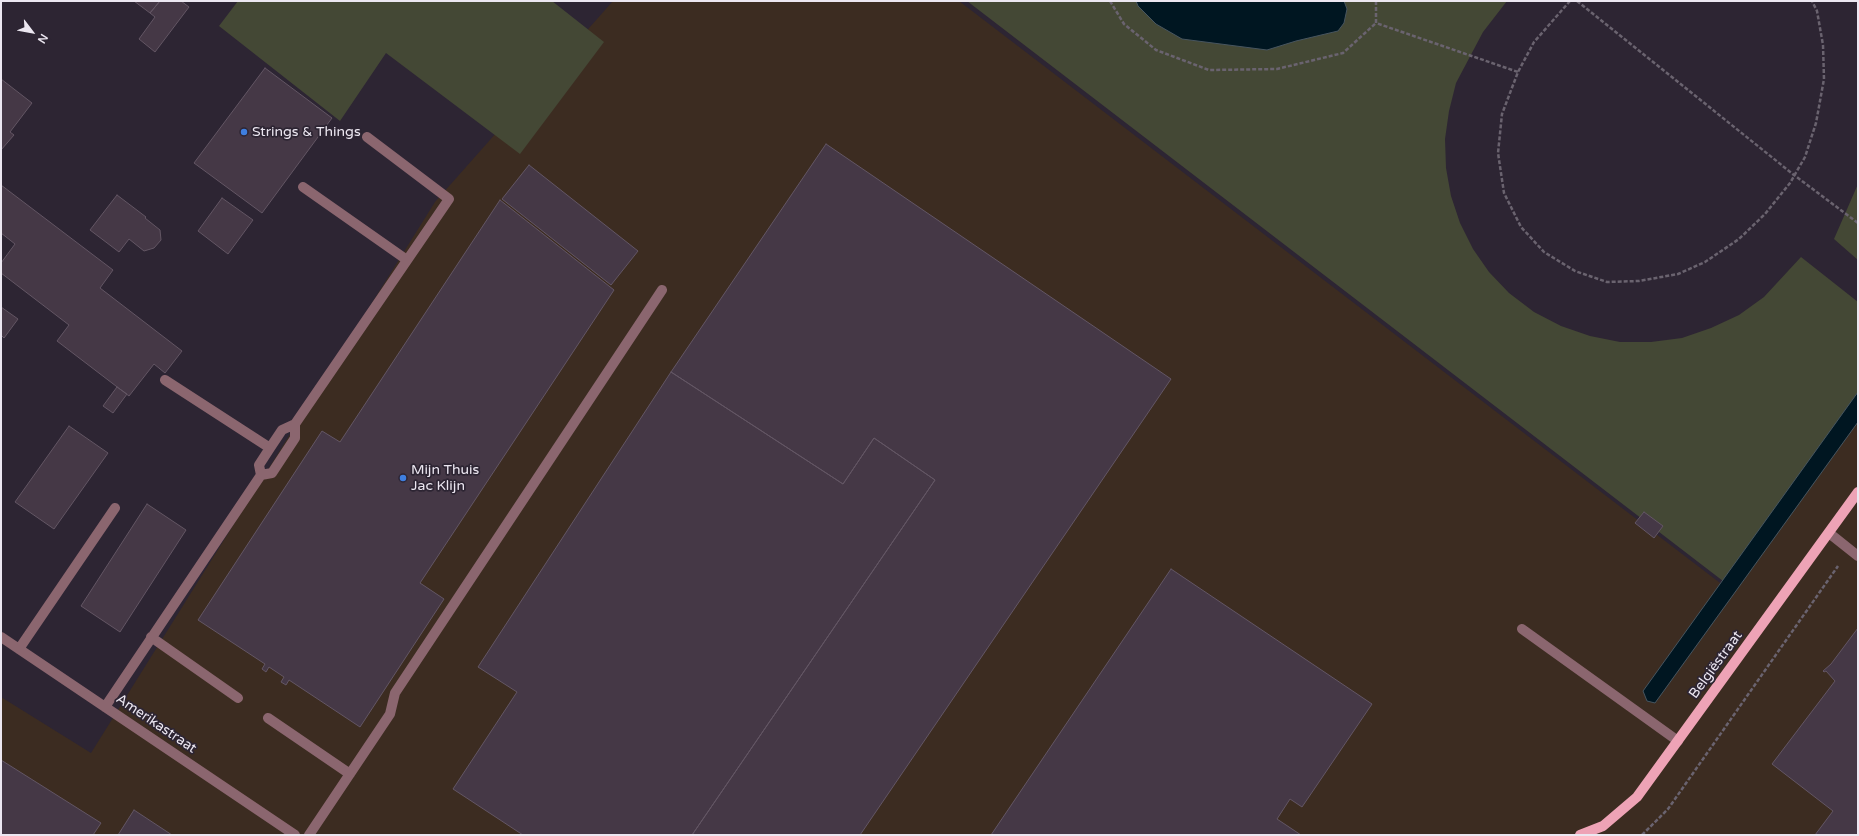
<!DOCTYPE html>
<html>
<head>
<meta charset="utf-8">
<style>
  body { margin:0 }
  #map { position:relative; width:1859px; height:836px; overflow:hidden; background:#2d2533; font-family:"Varela Round",sans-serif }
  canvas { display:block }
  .frame { position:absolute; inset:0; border:2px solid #ece7f1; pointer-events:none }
  .north { position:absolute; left:12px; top:12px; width:40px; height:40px; -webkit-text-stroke:3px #2d2533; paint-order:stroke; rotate:122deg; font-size:11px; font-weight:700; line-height:16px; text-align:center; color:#ece7f1 }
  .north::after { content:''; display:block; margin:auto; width:14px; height:18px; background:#ece7f1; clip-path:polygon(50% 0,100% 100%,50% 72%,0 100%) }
</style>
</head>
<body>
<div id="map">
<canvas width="1859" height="836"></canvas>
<div class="frame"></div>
<div class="north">N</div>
</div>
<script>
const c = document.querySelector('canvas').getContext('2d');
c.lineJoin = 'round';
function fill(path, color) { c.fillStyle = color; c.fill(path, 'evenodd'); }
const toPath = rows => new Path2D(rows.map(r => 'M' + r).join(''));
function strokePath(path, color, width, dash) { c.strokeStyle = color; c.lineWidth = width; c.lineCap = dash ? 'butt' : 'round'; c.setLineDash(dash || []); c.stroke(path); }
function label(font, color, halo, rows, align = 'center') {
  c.font = font + ' "Varela Round",sans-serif'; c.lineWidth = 3.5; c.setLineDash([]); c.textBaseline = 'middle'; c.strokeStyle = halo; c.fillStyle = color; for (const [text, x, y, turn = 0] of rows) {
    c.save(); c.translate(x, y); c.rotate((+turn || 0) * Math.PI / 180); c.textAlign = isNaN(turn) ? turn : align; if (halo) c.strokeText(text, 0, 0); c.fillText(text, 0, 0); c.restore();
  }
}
const industrial = toPath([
  [613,1,959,1,1724,586,1858,408,1858,835,1,835,1,697,91,753,435,202]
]);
const green = toPath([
  [238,1,552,1,604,42,520,154,386,53,340,121,219,26],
  [967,1,1507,1,1483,32,1456,83,1449,111,1445,139,1446,168,1451,196,1460,223,1473,249,1489,272,1509,293,1534,312,1561,326,1590,336,1620,342,1651,342,1682,338,1711,328,1739,315,1764,297,1801,257,1858,302,1858,398,1723,581],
  [1858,184,1858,260,1834,239]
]);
const water = toPath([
  [1136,1,1344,1,1347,9,1344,23,1338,31,1296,41,1267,50,1182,39,1156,24,1138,6,1136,1],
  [1858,392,1858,422,1655,703,1647,701,1643,691,1858,392]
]);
const building = toPath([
  [134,1,160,1,150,13,134,1],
  [160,1,181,1,189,7,155,52,139,39,155,17,150,13,160,1],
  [265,68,332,118,262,213,194,163,265,68],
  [1,79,32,103,10,132,14,135,1,150,1,79],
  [826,144,1171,379,860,835,692,835,935,480,874,438,843,484,671,372,826,144],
  [529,165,638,251,611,285,502,199,529,165],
  [1,185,113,270,100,288,182,351,165,373,154,364,129,396,57,341,69,325,1,273,1,263,15,244,1,233,1,185],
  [117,195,146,217,145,218,160,230,161,240,154,248,144,251,129,239,119,252,90,230,117,195],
  [222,198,253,220,228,254,198,231,222,198],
  [500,200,614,290,420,583,444,599,360,727,289,680,286,685,281,682,284,677,269,667,266,672,262,669,265,664,198,620,322,431,340,442,500,200],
  [1,307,18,319,4,338,1,335,1,307],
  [671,372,843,484,874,438,935,480,692,835,523,835,453,789,517,692,478,667,671,372],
  [117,387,127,394,113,413,103,406,117,387],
  [69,426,108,453,54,529,15,502,69,426],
  [147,504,186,530,120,632,81,606,147,504],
  [1644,512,1663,526,1654,538,1635,523,1644,512],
  [1171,569,1372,704,1302,807,1290,799,1277,819,1301,835,991,835,1171,569],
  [1858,628,1858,835,1815,835,1833,811,1772,764,1835,681,1826,671,1824,672,1823,671,1831,664,1858,628],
  [1,760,101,823,93,835,1,835,1,760],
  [134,810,172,835,118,835,134,810]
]);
const path = toPath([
  [1110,1,1124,24,1156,50,1209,70,1277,69,1343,53,1376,23],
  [1376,1,1376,23,1518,72],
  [1570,1,1534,42,1518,72,1502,114,1498,153,1504,193,1521,227,1544,252,1575,271,1607,282,1639,281,1678,274,1705,262,1739,239,1765,214,1790,183,1805,157,1816,123,1824,79,1823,45,1817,11,1812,1],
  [1577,1,1794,175,1858,223],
  [1642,835,1668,809,1838,566]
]);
const minor = toPath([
  [303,187,407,260],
  [165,380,270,448],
  [261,475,259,465,270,448,282,430,295,424,449,199,367,137],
  [1829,533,1858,556],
  [1522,629,1678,741],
  [1,637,295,835],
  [151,637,238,698],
  [19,649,115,508],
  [105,707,261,475,272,473,295,438,295,424],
  [268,718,350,774],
  [309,835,390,714,395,693,662,290]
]);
const major = toPath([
  [1580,835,1603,826,1637,797,1858,492]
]);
const markers = [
  [244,132,4,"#3f7fe0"],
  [403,478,4,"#3f7fe0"]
];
const poiNames = [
  ["Strings & Things",252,132],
  ["Mijn Thuis",411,470],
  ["Jac Klijn",411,486]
];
const streetNames = [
  ["Belgiëstraat",1716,665,-54],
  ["Amerikastraat",156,724,34]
];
fill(industrial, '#3c2c21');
fill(green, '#444835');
fill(water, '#001621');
strokePath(water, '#47555f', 1);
fill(building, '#453846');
strokePath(building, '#635664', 1);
strokePath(path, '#6a636f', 2.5, [4, 2]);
strokePath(minor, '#8b666f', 10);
strokePath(major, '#eea3b6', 10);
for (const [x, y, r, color] of markers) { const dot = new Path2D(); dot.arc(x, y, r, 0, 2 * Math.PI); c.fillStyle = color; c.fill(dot); strokePath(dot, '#2d2533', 1.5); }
label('14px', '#ece7f1', '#2d2533', poiNames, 'left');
label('14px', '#ece7f1', '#2d2533', streetNames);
</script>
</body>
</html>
